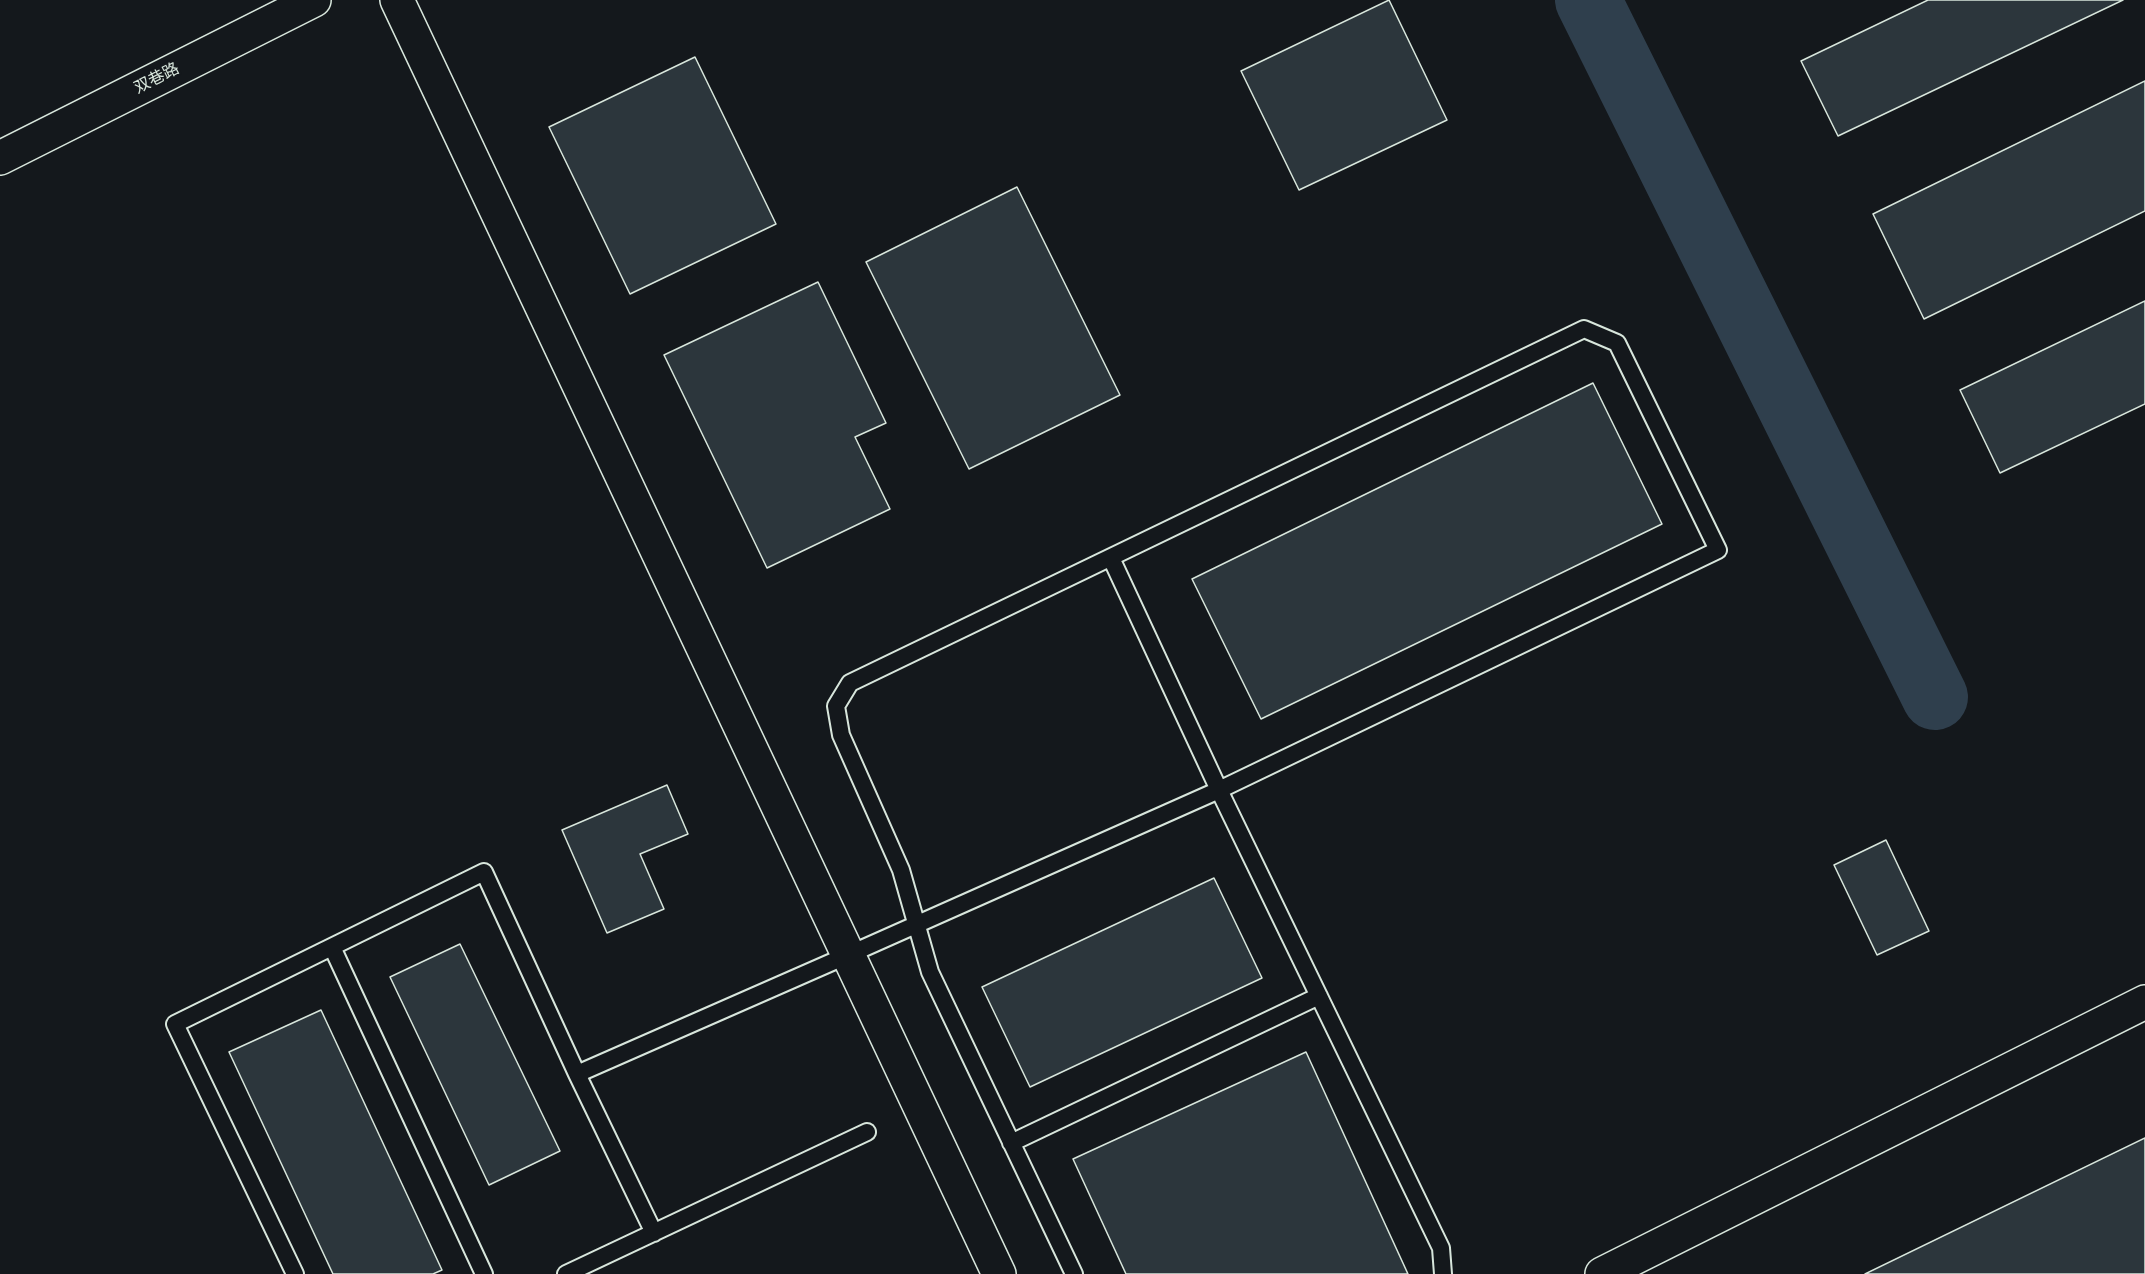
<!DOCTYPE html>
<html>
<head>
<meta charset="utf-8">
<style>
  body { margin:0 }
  canvas { display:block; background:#14181c }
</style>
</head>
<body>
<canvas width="2145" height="1274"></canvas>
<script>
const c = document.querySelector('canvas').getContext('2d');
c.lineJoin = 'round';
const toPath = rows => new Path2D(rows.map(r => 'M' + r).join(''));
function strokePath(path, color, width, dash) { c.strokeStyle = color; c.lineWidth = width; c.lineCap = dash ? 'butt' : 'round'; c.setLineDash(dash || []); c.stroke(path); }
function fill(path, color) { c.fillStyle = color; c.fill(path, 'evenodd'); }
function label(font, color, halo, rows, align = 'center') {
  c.font = font + ' Roboto,"Noto Sans SC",sans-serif'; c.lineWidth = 4.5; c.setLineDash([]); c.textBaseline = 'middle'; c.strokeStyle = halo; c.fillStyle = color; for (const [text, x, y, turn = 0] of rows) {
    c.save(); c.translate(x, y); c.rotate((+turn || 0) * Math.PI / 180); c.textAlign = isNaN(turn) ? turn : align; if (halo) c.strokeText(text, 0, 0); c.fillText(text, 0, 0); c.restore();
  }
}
const river = toPath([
  [1588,0,1935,697]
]);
const building = toPath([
  [1389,0,1447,120,1299,190,1241,71,1389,0],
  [1928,0,2123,0,1838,136,1801,61,1928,0],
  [695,57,776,224,630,294,549,127,695,57],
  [2145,81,2145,211,1924,319,1873,214,2145,81],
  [1017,187,1120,395,969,469,866,262,1017,187],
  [818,282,886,423,855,437,890,509,767,568,664,355,818,282],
  [2145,301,2145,404,2000,473,1960,390,2145,301],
  [1593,383,1662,524,1261,719,1192,579,1593,383],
  [667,785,688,834,640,854,664,909,607,933,562,830,667,785],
  [1886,840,1929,931,1877,955,1834,865,1886,840],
  [1214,878,1262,978,1030,1087,982,987,1214,878],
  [460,944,560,1151,489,1185,390,977,460,944],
  [321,1010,442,1270,433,1274,333,1274,229,1052,321,1010],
  [1306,1052,1408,1274,1126,1274,1073,1159,1306,1052],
  [2145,1138,2145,1274,1865,1274,2145,1138]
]);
const lane = toPath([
  [1111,558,1219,790,1441,1248,1443,1274],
  [332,947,484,1274],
  [577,1074,848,955,1219,790,1718,550,1617,343,1584,329,850,683,836,706,841,735,901,870,930,972,1074,1274],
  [1011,1143,1319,996],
  [295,1274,175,1024,484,872,577,1074,654,1233],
  [566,1274,867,1132]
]);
const secondary = toPath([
  [397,0,999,1274],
  [0,158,314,0],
  [1602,1274,2145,1002]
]);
const streetNames = [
  ["双巷路",157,79,-27]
];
strokePath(river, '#2f3f4d', 66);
fill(building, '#2c363c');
strokePath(building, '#d8e6dc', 1.5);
strokePath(lane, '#d8e6dc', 20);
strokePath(secondary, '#d8e6dc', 36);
strokePath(lane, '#14181c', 16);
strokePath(secondary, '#14181c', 33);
label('16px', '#d8e6dc', '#14181c', streetNames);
</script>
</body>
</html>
